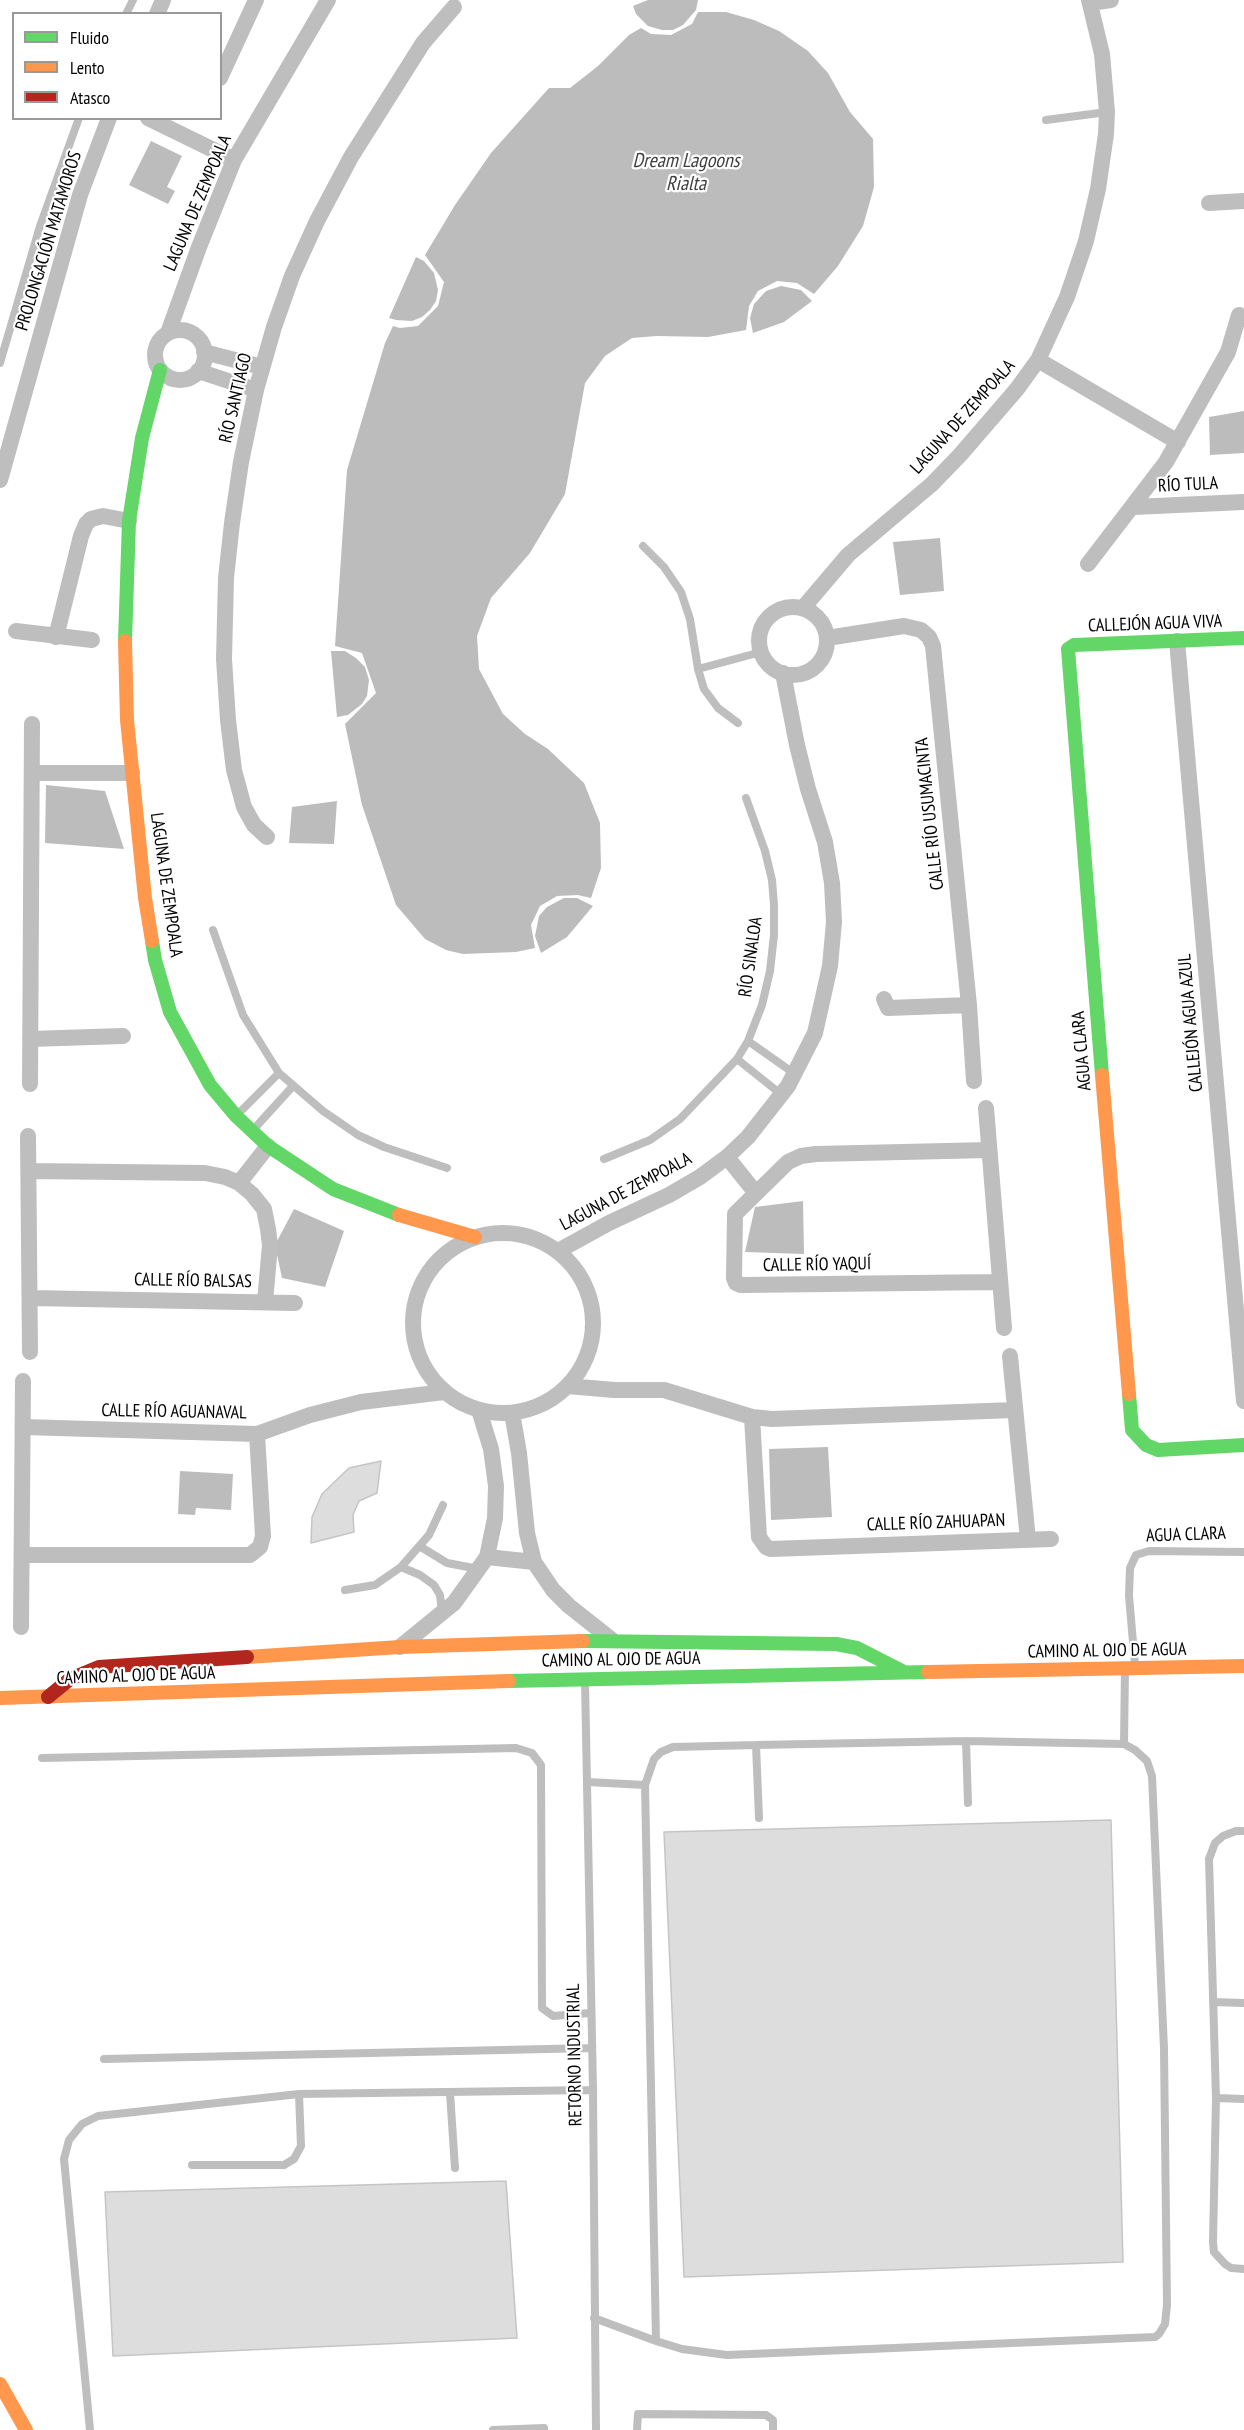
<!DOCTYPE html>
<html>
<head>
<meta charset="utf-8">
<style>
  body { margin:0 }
  #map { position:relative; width:1244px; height:2430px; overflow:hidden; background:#fff; font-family:"PT Sans Narrow",sans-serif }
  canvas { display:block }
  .legend { position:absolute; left:12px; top:12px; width:210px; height:108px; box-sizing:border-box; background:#fff; border:2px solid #999; margin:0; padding:8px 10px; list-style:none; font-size:18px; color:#000 }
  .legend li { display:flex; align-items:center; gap:12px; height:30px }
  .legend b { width:30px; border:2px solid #999 }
</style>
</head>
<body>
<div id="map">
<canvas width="1244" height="2430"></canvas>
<ul class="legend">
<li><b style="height:8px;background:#63d668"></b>Fluido</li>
<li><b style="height:8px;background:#ff974d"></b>Lento</li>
<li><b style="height:8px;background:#b3261e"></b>Atasco</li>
</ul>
</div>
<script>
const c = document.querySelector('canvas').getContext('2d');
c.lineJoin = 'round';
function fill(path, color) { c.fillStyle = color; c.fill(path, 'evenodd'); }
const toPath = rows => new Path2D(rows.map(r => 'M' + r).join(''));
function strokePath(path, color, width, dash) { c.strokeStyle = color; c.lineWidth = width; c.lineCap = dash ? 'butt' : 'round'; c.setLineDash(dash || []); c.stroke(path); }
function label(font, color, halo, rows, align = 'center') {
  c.font = font + ' "PT Sans Narrow",sans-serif'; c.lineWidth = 4.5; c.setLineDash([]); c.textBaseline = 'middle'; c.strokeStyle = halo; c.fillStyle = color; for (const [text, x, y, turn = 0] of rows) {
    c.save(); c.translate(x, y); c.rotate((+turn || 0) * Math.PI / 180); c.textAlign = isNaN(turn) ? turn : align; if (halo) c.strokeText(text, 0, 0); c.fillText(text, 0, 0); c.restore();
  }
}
const water = toPath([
  [648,0,698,0,696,10,683,25,673,30,662,30,648,26,636,14,633,6],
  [698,12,726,12,754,20,779,31,808,51,828,73,850,112,873,139,874,187,863,226,838,266,814,294,797,283,777,281,758,291,749,306,746,330,708,337,657,336,632,338,605,356,585,383,565,494,530,553,491,598,477,636,479,669,503,714,525,734,548,749,584,783,600,823,601,868,591,898,578,895,557,896,540,906,531,925,535,948,516,952,463,954,446,950,425,939,396,905,362,805,345,724,376,693,362,653,335,646,347,470,385,343,393,326,400,328,418,326,438,306,444,282,425,255,455,205,491,153,549,88,570,88,598,66,629,35,641,28,651,34,671,35,692,24],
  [151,141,182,156,167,187,175,191,168,204,129,185],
  [416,257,424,261,434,273,438,290,436,301,430,310,422,317,412,321,396,320,389,318],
  [781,286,801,290,812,301,784,322,753,333,750,318,754,304,766,291],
  [1244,411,1244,453,1210,455,1209,417],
  [940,538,944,591,900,595,893,542],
  [331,651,345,651,356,658,365,667,369,680,367,696,362,704,348,715,337,717],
  [46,785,105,791,124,849,45,843],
  [337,801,334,844,289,843,292,807],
  [564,898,577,898,593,906,567,937,541,953,535,936,539,916,547,907],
  [803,1201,804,1254,745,1252,755,1207],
  [294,1209,344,1231,325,1287,282,1278,275,1245],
  [828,1447,832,1517,771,1520,769,1449],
  [180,1471,233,1474,231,1510,196,1508,195,1515,178,1514]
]);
const building = toPath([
  [381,1461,377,1493,359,1501,353,1515,354,1532,311,1543,312,1517,322,1494,349,1468,381,1461],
  [1111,1820,1123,2262,684,2277,664,1832,1111,1820],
  [506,2181,517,2338,113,2356,105,2192,506,2181]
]);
const lane = toPath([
  [126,14,133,0],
  [1046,120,1107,112],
  [0,363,40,226,79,118],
  [643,546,664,567,681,592,690,619,698,669,704,689,718,708,738,723],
  [698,669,761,652],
  [213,930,243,1015,279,1073,323,1111,358,1135,384,1147,447,1168],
  [748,1041,795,1074],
  [737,1059,782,1095],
  [237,1115,279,1073],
  [253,1130,293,1086],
  [604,1159,650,1140,680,1119,737,1059,748,1041,762,1005,770,971,774,935,774,905,772,880,765,851,746,798],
  [421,1547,447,1563,479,1569],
  [401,1567,420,1575,434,1585,440,1595,442,1612],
  [345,1590,375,1585,401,1567,429,1535,443,1505],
  [1135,1665,1129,1596,1130,1568,1136,1555,1149,1551,1244,1552],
  [585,1682,593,2090,596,2430],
  [966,1741,968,1803],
  [1124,1744,1125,1669],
  [756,1745,759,1818],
  [42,1758,516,1748,532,1753,541,1765,542,2008,553,2016,590,2013],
  [587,1782,645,1785],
  [1244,1831,1236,1831,1223,1836,1215,1843,1209,1859,1216,2098,1213,2242,1214,2252,1225,2264,1231,2268,1244,2269],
  [1213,2002,1244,2003],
  [104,2059,591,2048],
  [450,2093,455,2168],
  [1216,2098,1244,2099],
  [192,2165,284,2165,294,2159,301,2146,299,2094],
  [594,2318,656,2341,682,2349,727,2355,1155,2337,1159,2334,1165,2324,1167,2305,1164,2049,1152,1776,1147,1761,1135,1750,1124,1744,966,1741,756,1745,673,1747,661,1752,654,1759,645,1785,656,2341],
  [90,2430,64,2159,69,2140,82,2124,98,2116,299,2094,593,2090],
  [493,2430,544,2428],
  [637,2430,638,2414,766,2415,773,2420,773,2430]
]);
const street = toPath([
  [1090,3,1111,0],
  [157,14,163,0],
  [220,78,256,0],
  [148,118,234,160],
  [1209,203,1244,201],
  '155 355a25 25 0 1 1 50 0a25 25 0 1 1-50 0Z',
  [168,333,199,247,234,160,328,0],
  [204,352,262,367],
  [1038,360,1178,442],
  [198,371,256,390],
  [0,480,80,195,109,118],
  [1133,507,1244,502],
  [1088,564,1166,462,1228,352,1239,315],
  '759 641a34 34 0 1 1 68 0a34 34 0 1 1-68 0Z',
  [803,608,848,555,932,484,960,455,1017,389,1038,360,1067,297,1086,241,1098,189,1106,134,1107,112,1102,54,1089,0],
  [16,631,92,640],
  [56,637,81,536,86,524,91,519,103,516,129,521],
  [827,638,904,626,921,630,929,637,933,646,969,1005,974,1081],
  [1177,641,1244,1401],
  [32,773,132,773],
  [267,837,254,825,244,807,234,770,228,720,224,659,226,578,232,523,241,462,256,390,274,327,292,276,317,221,351,157,423,43,454,7],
  [884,999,888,1008,969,1005],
  [30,1039,123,1036],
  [30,1084,32,724],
  [986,1108,1004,1328],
  [28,1136,30,1352],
  [989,1150,816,1154,801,1156,788,1162,735,1214,734,1278,736,1283,741,1285,999,1282],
  [727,1157,755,1192],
  [29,1171,205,1173,225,1177,239,1183,252,1194,264,1209,268,1229,270,1245,265,1302],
  [239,1183,268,1146],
  '413 1323a90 90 0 1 1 180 0a90 90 0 1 1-180 0Z',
  [558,1251,609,1223,669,1195,700,1177,727,1157,748,1137,788,1086,815,1033,830,966,834,922,832,883,825,842,808,789,797,745,783,673],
  [30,1298,295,1303],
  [1010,1356,1028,1540],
  [568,1386,614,1390,664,1390,752,1417,772,1419,1014,1410],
  [512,1413,519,1453,527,1533,534,1562,553,1590,569,1606,612,1640],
  [752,1417,759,1537,766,1547,771,1549,1051,1539],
  [24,1427,257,1434,310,1415,361,1402,444,1392],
  [22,1555,250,1555,260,1547,263,1536,257,1434],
  [487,1557,534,1562],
  [21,1627,23,1381],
  [400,1647,454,1603,487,1557,495,1518,496,1486,491,1449,479,1410]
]);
const fast = toPath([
  [125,641,129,521,142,438,160,370],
  [152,941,155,960,170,1012,210,1085,236,1116,268,1146,333,1189,399,1215],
  [1102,1075,1068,649,1074,645,1244,638],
  [1129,1394,1132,1430,1146,1445,1158,1450,1244,1445],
  [583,1641,836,1644,857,1648,904,1672],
  [509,1681,928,1672]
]);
const slow = toPath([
  [125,641,127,720,145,898,152,941],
  [1102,1075,1129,1394],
  [399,1215,475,1237],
  [247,1657,400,1647,583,1641],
  [928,1672,1244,1666],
  [0,1698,509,1681],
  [0,2384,26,2430]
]);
const jam = toPath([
  [48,1697,70,1679,99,1667,247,1657]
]);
const streetNames = [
  ["LAGUNA DE ZEMPOALA",198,203,-67],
  ["PROLONGACIÓN MATAMOROS",49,241,-73],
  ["RÍO SANTIAGO",236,398,-77],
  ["LAGUNA DE ZEMPOALA",963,417,-48],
  ["RÍO TULA",1188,485,-3],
  ["CALLEJÓN AGUA VIVA",1155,624,-2],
  ["CALLE RÍO USUMACINTA",930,814,-96],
  ["LAGUNA DE ZEMPOALA",166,885,82],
  ["RÍO SINALOA",751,957,-82],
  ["CALLEJÓN AGUA AZUL",1191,1023,-95],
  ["AGUA CLARA",1082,1051,-95],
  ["LAGUNA DE ZEMPOALA",626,1192,-28],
  ["CALLE RÍO YAQUÍ",817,1265,-1],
  ["CALLE RÍO BALSAS",193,1281,1],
  ["CALLE RÍO AGUANAVAL",174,1412,1],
  ["CALLE RÍO ZAHUAPAN",936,1523,-2],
  ["AGUA CLARA",1186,1535,-2],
  ["CAMINO AL OJO DE AGUA",1107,1651,-1],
  ["CAMINO AL OJO DE AGUA",621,1660,-1],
  ["CAMINO AL OJO DE AGUA",136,1676,-2],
  ["RETORNO INDUSTRIAL",575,2055,-91]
];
const waterNames = [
  ["Dream Lagoons",686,161],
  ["Rialta",686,184]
];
fill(water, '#bcbcbc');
fill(building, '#ddd');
strokePath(building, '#c5c5c5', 1.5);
strokePath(lane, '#bebebe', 8);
strokePath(street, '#bebebe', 16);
strokePath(fast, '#63d668', 14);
strokePath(slow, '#ff974d', 14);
strokePath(jam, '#b3261e', 14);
label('18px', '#000', '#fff', streetNames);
label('italic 20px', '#414141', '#fff', waterNames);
</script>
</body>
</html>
